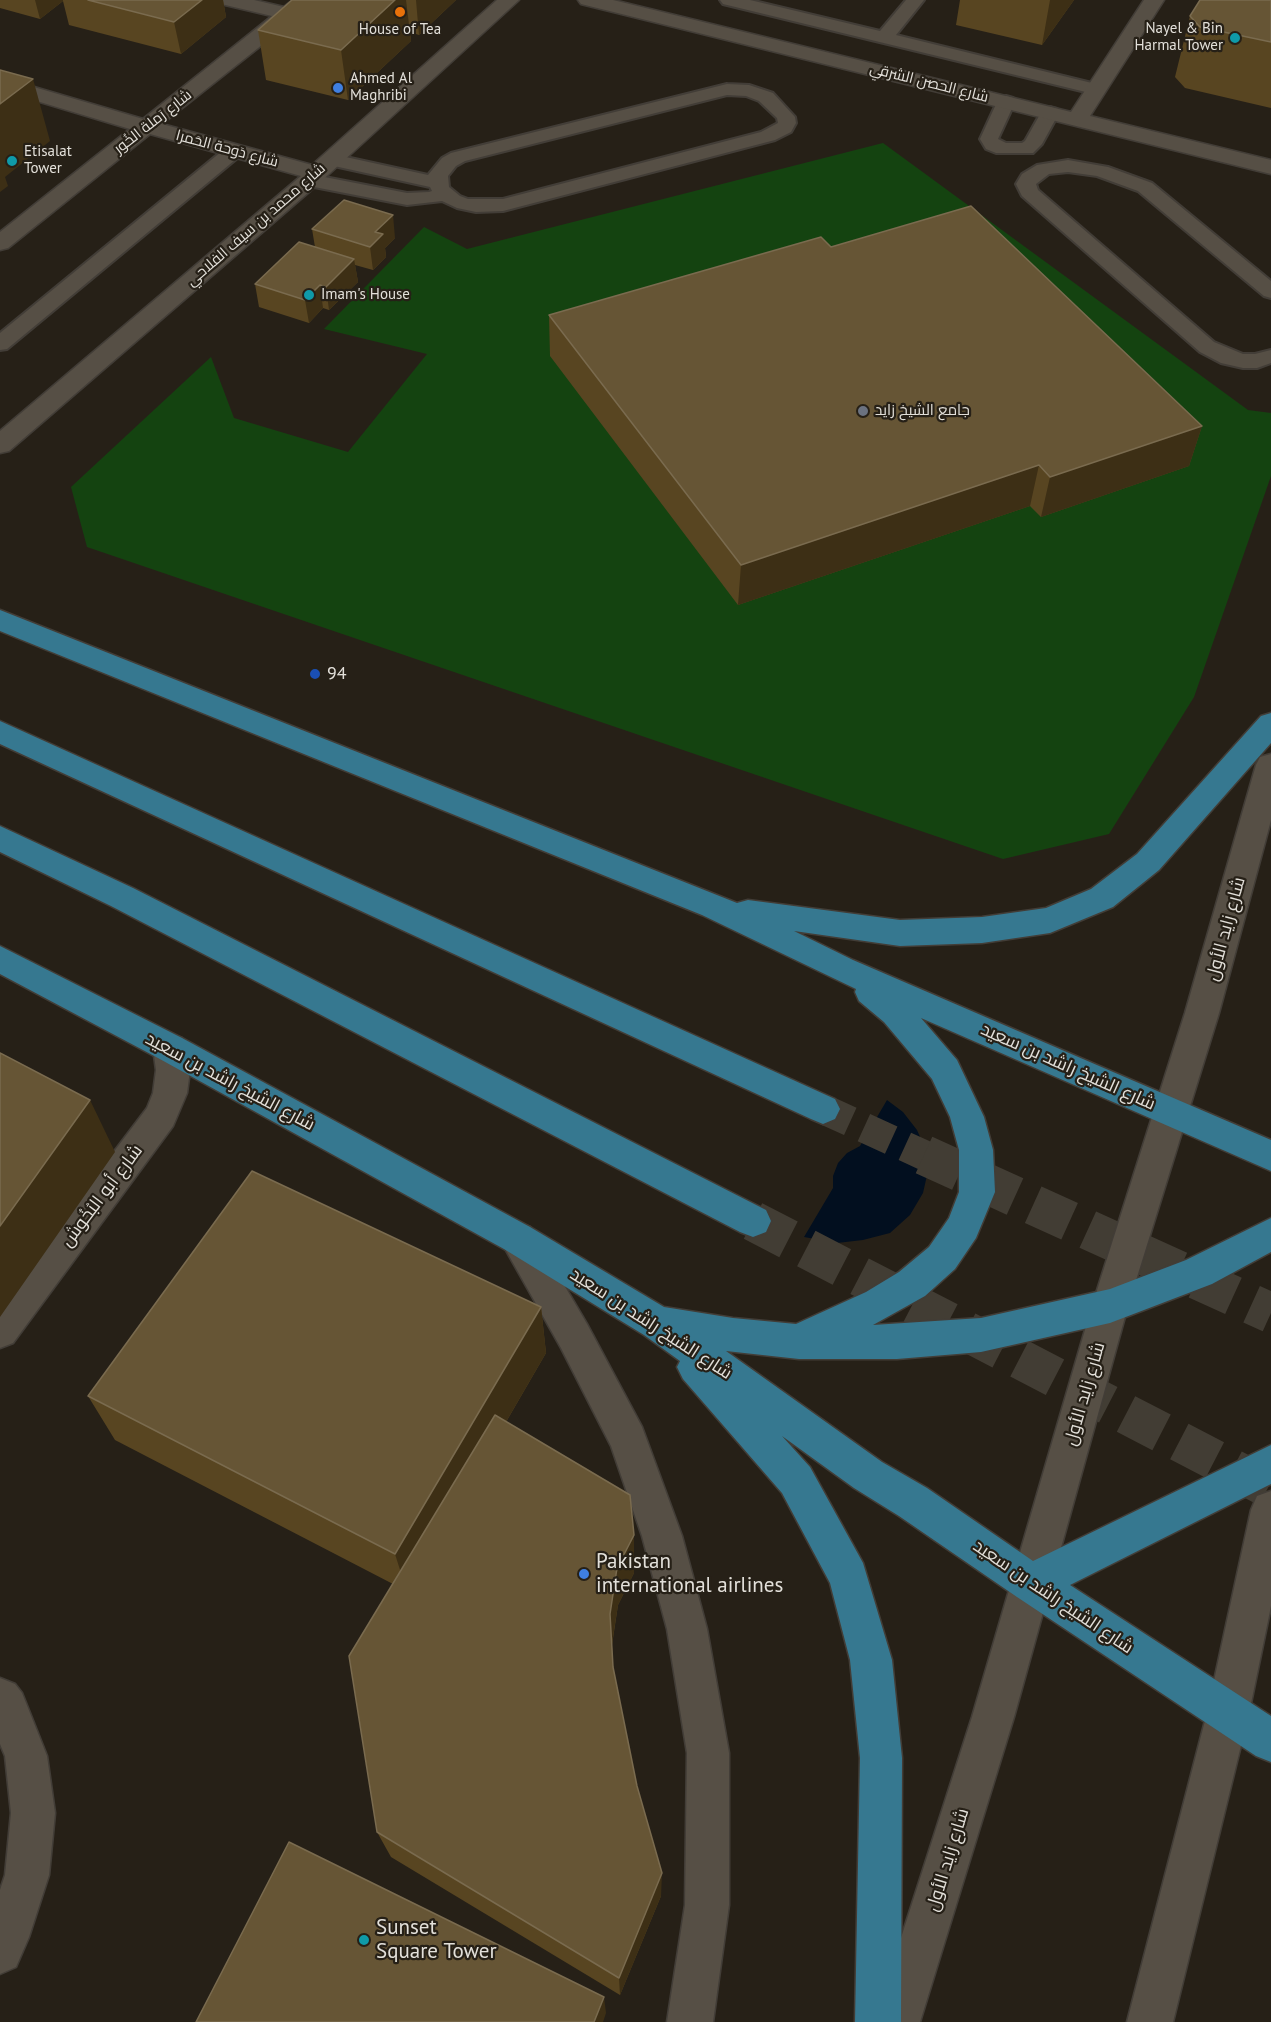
<!DOCTYPE html>
<html>
<head>
<meta charset="utf-8">
<style>
  body { margin:0 }
  canvas { display:block; background:#262017 }
</style>
</head>
<body>
<canvas width="1271" height="2022"></canvas>
<script>
const c = document.querySelector('canvas').getContext('2d');
c.lineJoin = 'round';
function fill(path, color) { c.fillStyle = color; c.fill(path, 'evenodd'); }
const toPath = rows => new Path2D(rows.map(r => 'M' + r).join(''));
function strokePath(path, color, width, dash) { c.strokeStyle = color; c.lineWidth = width; c.lineCap = dash ? 'butt' : 'round'; c.setLineDash(dash || []); c.stroke(path); }
function label(font, color, halo, rows, align = 'center') {
  c.font = font + ' "PT Sans",Cairo,sans-serif'; c.lineWidth = 4.5; c.setLineDash([]); c.textBaseline = 'middle'; c.strokeStyle = halo; c.fillStyle = color; for (const [text, x, y, turn = 0] of rows) {
    c.save(); c.translate(x, y); c.rotate((+turn || 0) * Math.PI / 180); c.textAlign = isNaN(turn) ? turn : align; if (halo) c.strokeText(text, 0, 0); c.fillText(text, 0, 0); c.restore();
  }
}
const green = toPath([
  [883,143,1248,410,1271,413,1271,476,1194,697,1109,834,1003,859,87,547,71,487,211,357,234,418,348,452,427,354,324,329,424,227,467,249]
]);
const water = toPath([
  [887,1100,903,1112,917,1130,925,1148,928,1171,923,1193,910,1215,890,1233,863,1240,837,1243,804,1237,833,1188,833,1176,838,1163,847,1153,860,1146]
]);
const primaryTunnelFar1 = toPath([
  [823,1109,928,1157]
]);
const primaryTunnel = toPath([
  [924,1155,1271,1313],
  [753,1221,1271,1489]
]);
const service = toPath([
  [720,0,750,0,880,31,906,0,924,0,896,35,1100,85,1103,89,1100,93,1094,94,723,4,720,0],
  [727,84,749,85,773,93,795,117,796,123,791,132,775,140,503,211,476,212,457,208,442,201,407,205,309,186,302,184,299,180,302,176,309,174,407,193,429,192,432,191,430,187,325,164,322,160,325,156,332,154,428,175,442,158,451,153,727,84],
  [727,95,746,96,759,101,777,118,778,123,761,132,503,199,468,199,460,196,449,187,448,176,456,166,465,161,727,95],
  [1006,96,1013,98,1015,102,998,139,1006,143,1022,143,1025,141,1043,109,1050,107,1057,109,1059,113,1042,144,1033,153,996,153,986,149,980,139,997,102,999,98,1006,96],
  [234,145,241,147,244,151,241,155,7,349,0,350,0,333,227,147,234,145],
  [1068,160,1108,167,1152,183,1271,281,1271,298,1264,296,1138,191,1097,176,1068,172,1049,174,1036,184,1038,190,1214,342,1243,354,1255,354,1271,350,1271,363,1257,368,1243,368,1221,363,1200,352,1022,196,1016,184,1022,174,1037,165,1068,160]
]);
const minor = toPath([
  [218,0,254,0,284,7,293,0,315,0,296,18,162,124,312,165,497,0,519,0,317,185,9,451,0,453,0,431,301,176,150,134,8,248,0,250,0,232,130,129,0,90,0,77,143,119,272,16,221,4,218,0],
  [578,0,613,0,1071,112,1144,0,1164,0,1090,116,1271,160,1271,174,581,4,578,0],
  [170,1034,182,1038,187,1048,190,1070,187,1093,173,1126,13,1343,0,1348,0,1302,147,1108,153,1093,156,1070,153,1048,158,1038,170,1034],
  [517,1222,530,1227,587,1324,642,1427,682,1536,707,1629,729,1753,729,1905,713,2022,667,2022,685,1905,687,1753,667,1629,642,1536,611,1446,561,1348,499,1238,504,1227,517,1222],
  [0,1678,15,1684,22,1693,28,1708,47,1756,55,1813,49,1875,29,1937,16,1967,0,1974,0,1890,5,1875,11,1813,5,1756,0,1744,0,1678]
]);
const secondary = toPath([
  [1271,754,1271,820,1219,1013,1128,1306,1014,1717,920,2022,874,2022,972,1717,1092,1306,1185,1013,1256,765,1260,757,1271,754],
  [1271,1491,1271,1606,1249,1713,1173,2022,1127,2022,1207,1713,1251,1510,1257,1496,1271,1491]
]);
const primary = toPath([
  [0,610,737,903,748,900,900,920,982,917,1046,908,1091,889,1137,854,1261,716,1271,713,1271,743,1159,870,1113,907,1050,933,982,943,900,946,794,931,853,960,1271,1140,1271,1171,921,1018,957,1060,984,1117,993,1150,995,1192,976,1238,955,1269,925,1296,873,1325,981,1318,1110,1289,1186,1260,1271,1218,1271,1252,1212,1284,1110,1323,981,1352,897,1359,799,1359,726,1351,882,1462,927,1488,1033,1561,1271,1445,1271,1484,1070,1585,1271,1716,1271,1762,1256,1756,1017,1597,899,1516,854,1488,782,1436,810,1467,863,1563,892,1660,902,1758,901,2022,855,2022,860,1758,850,1660,830,1583,782,1493,683,1379,677,1367,680,1361,644,1335,504,1249,158,1058,0,974,0,946,182,1038,530,1227,664,1307,733,1318,796,1324,866,1292,899,1272,929,1247,949,1218,959,1192,959,1150,950,1117,932,1079,884,1022,859,1001,855,992,856,989,702,915,0,631,0,610],
  [0,721,835,1099,840,1109,835,1119,823,1124,811,1119,0,744,0,721],
  [0,826,133,888,766,1210,771,1221,766,1232,753,1237,740,1232,111,906,0,852,0,826]
]);
const wall = toPath([
  [0,0,223,0,226,17,181,54,69,25,63,1,40,19,0,8],
  [292,0,456,0,419,35,410,32,411,41,348,100,266,80,258,30],
  [960,0,1074,0,1042,45,956,25],
  [1271,0,1271,108,1185,88,1175,77,1190,16],
  [312,229,395,238,385,248,386,257,373,270,355,265,358,282,329,310,323,308,309,323,259,307,255,284,315,247],
  [831,247,1202,426,1189,466,1041,517,1030,506,738,605,550,356,549,315],
  [541,1307,546,1353,506,1422,634,1573,618,1605,612,1645,613,1667,637,1786,661,1896,620,1995,391,1857,377,1832,393,1584,115,1440,88,1396]
]);
const shadedWall = toPath([
  [35,0,63,0,63,1,40,19],
  [202,0,223,0,226,17,181,54,174,22],
  [395,0,406,0,411,41,348,100,341,50],
  [416,0,456,0,419,35],
  [1050,0,1074,0,1042,45],
  [33,79,50,141,5,177,8,186,0,192,0,104],
  [393,215,395,238,385,248,386,257,373,270,370,247,375,232],
  [354,259,358,282,329,310,326,287],
  [320,285,323,308,309,323,305,300],
  [1202,426,1189,466,1041,517,1050,477],
  [1039,465,1030,506,738,605,741,565],
  [90,1100,115,1152,0,1317,0,1226],
  [541,1307,546,1353,407,1592,395,1554],
  [634,1535,634,1573,618,1605,611,1649,610,1614,617,1568],
  [662,1873,661,1896,620,1995,619,1978],
  [604,1997,606,2013,603,2022,594,2022]
]);
const building = toPath([
  [88,0,202,0,174,22,88,0],
  [292,0,395,0,341,50,258,30,292,0],
  [1200,0,1271,0,1271,42,1200,27,1190,16,1200,0],
  [0,70,33,79,0,104,0,70],
  [344,200,393,215,375,232,383,234,370,247,312,229,344,200],
  [971,206,1202,426,1050,477,1039,465,741,565,549,315,821,237,831,247,971,206],
  [299,242,354,259,326,287,320,285,305,300,255,284,299,242],
  [0,1053,90,1100,0,1226,0,1053],
  [252,1171,541,1307,395,1554,88,1396,252,1171],
  [495,1415,630,1495,634,1535,617,1568,610,1614,613,1667,637,1786,662,1873,619,1978,377,1832,349,1656,495,1415],
  [289,1842,604,1997,594,2022,196,2022,289,1842]
]);
const markers = [
  [400,12,6,"#e8710a"],
  [1235,38,6,"#0f9aa8"],
  [338,88,6,"#3f7fe0"],
  [12,161,6,"#0f9aa8"],
  [309,295,6,"#0f9aa8"],
  [863,411,6,"#6b7280"],
  [315,674,6,"#1a4fb4"],
  [584,1574,6,"#3f7fe0"],
  [364,1940,6,"#0f9aa8"]
];
const farPoinames = [
  ["Nayel & Bin",1223,29,"right"],
  ["Harmal Tower",1223,46,"right"],
  ["House of Tea",400,30,"center"],
  ["Ahmed Al",350,79],
  ["Maghribi",350,96],
  ["Etisalat",24,152],
  ["Tower",24,169],
  ["Imam's House",321,295],
  ["جامع الشيخ زايد",875,411]
];
const farStreetnames = [
  ["شارع الحصن الشرقي",929,83,14],
  ["شارع رَملة الخُور",153,122,-38],
  ["شارع دَوحة الحَمرا",227,149,15],
  ["شارع محمد بن سيف الفلاحي",256,225,-41]
];
const poiNames = [
  ["94",327,674]
];
const streetNames = [
  ["شارع زايد الأول",1226,929,-75],
  ["شارع الشيخ راشد بن سعيد",1068,1067,24],
  ["شارع الشيخ راشد بن سعيد",230,1082,28],
  ["شارع أبو البُخُوش",102,1196,-53],
  ["شارع الشيخ راشد بن سعيد",651,1324,33],
  ["شارع زايد الأول",1085,1394,-74],
  ["شارع الشيخ راشد بن سعيد",1053,1597,34],
  ["شارع زايد الأول",948,1860,-73]
];
const nearPoinames = [
  ["Pakistan",596,1562],
  ["international airlines",596,1586],
  ["Sunset",376,1928],
  ["Square Tower",376,1952]
];
fill(green, '#144310');
fill(water, '#020f1f');
strokePath(primaryTunnelFar1, '#423d34', 30, [30, 15]);
strokePath(primaryTunnel, '#423d34', 40, [40, 20]);
strokePath(service, '#423d37', 4);
strokePath(minor, '#423d37', 3);
strokePath(secondary, '#423d37', 3);
strokePath(primary, '#423d37', 3);
fill(service, '#564f45');
fill(minor, '#564f45');
fill(secondary, '#564f45');
fill(primary, '#367890');
fill(wall, '#584521');
fill(shadedWall, '#3d2f15');
fill(building, '#665535');
strokePath(building, '#7a6b4f', 1.5);
for (const [x, y, r, color] of markers) { const dot = new Path2D(); dot.arc(x, y, r, 0, 2 * Math.PI); c.fillStyle = color; c.fill(dot); strokePath(dot, '#262017', 2); }
label('15px', '#e3e0da', '#262017', farPoinames, 'left');
label('15px', '#e3e0da', '#262017', farStreetnames);
label('18px', '#e3e0da', '#262017', poiNames, 'left');
label('18px', '#e3e0da', '#262017', streetNames);
label('21px', '#e3e0da', '#262017', nearPoinames, 'left');
</script>
</body>
</html>
